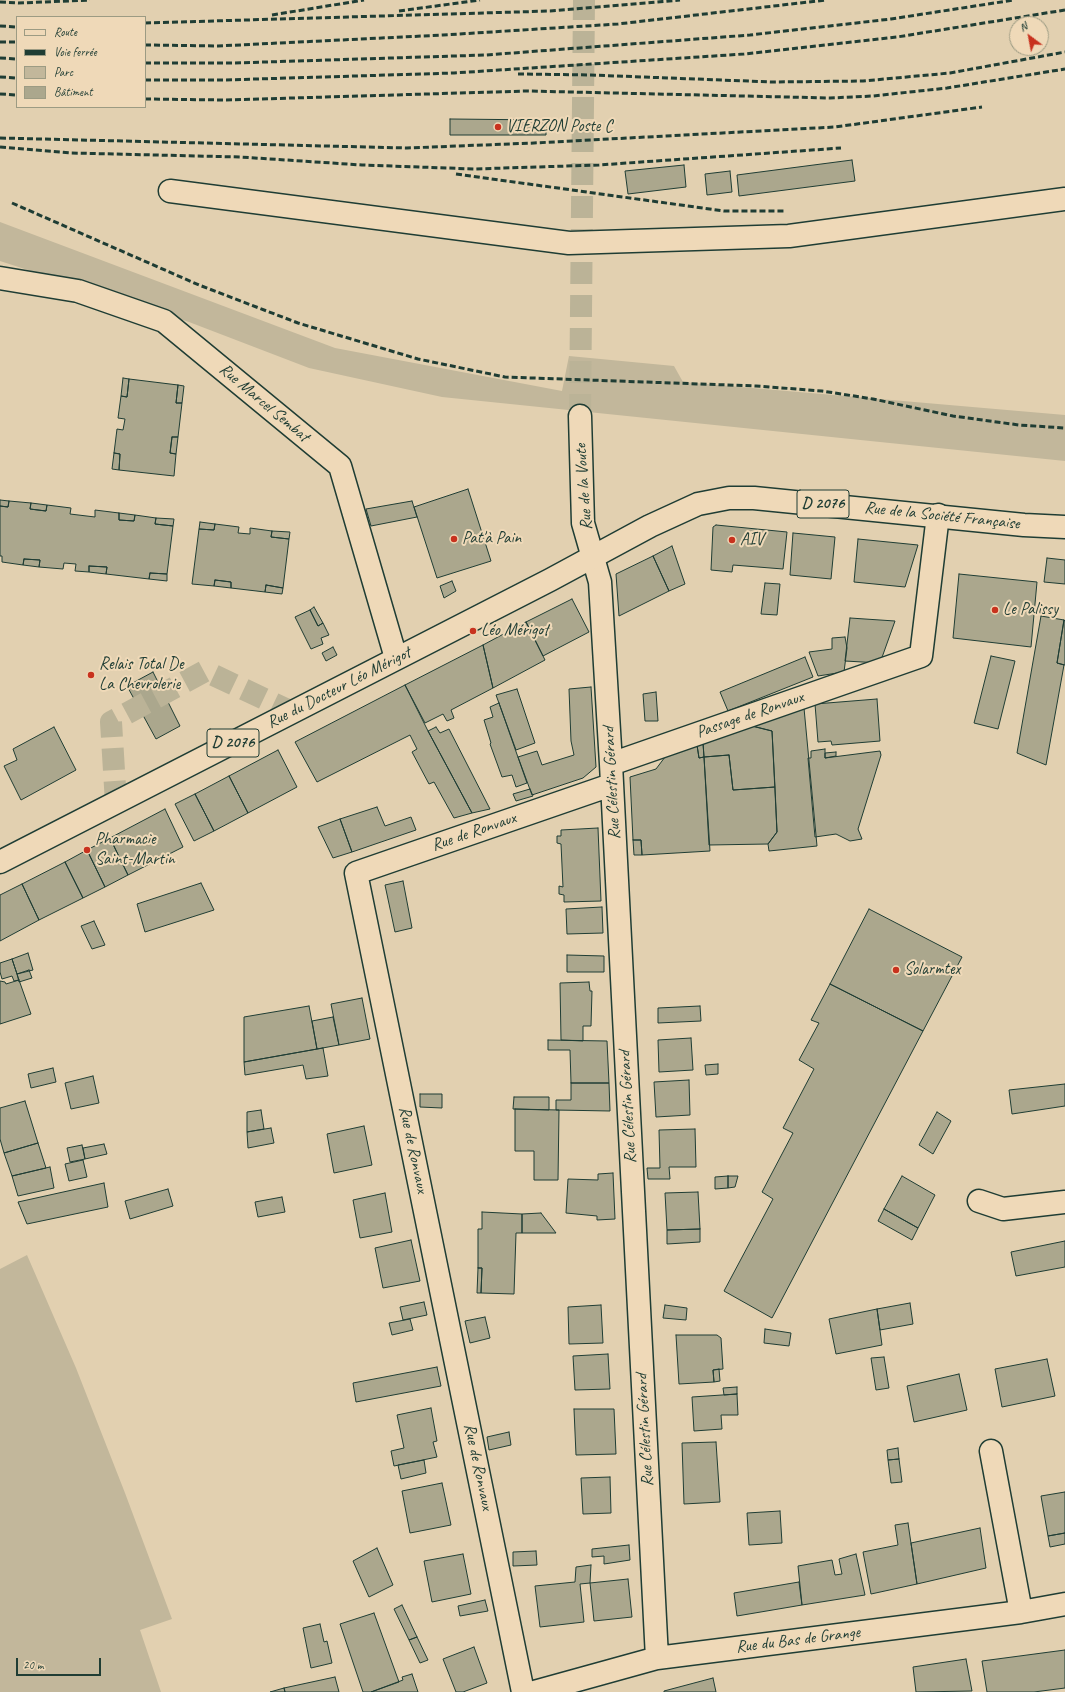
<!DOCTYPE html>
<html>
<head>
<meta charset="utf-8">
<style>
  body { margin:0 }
  #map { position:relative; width:1065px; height:1692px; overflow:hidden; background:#e2d0b0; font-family:Caveat,sans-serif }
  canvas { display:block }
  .legend { position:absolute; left:16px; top:16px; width:130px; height:92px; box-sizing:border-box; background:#efd9b8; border:1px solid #9c9b83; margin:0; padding:5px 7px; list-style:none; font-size:12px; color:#1f3d34 }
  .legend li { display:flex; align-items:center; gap:8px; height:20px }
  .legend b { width:20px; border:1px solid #9c9b83 }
  .north { position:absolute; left:1009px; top:16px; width:40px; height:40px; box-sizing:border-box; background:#efd9b8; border:1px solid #9c9b83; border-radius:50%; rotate:328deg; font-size:11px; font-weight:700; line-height:16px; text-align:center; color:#1f3d34 }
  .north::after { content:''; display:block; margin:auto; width:14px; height:18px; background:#c8321e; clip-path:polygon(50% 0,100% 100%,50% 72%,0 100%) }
  .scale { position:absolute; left:16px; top:1658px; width:85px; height:18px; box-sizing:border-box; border:2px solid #1f3d34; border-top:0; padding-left:5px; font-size:12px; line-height:14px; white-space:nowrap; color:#1f3d34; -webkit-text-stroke:3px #efd9b8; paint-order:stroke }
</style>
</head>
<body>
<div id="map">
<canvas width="1065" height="1692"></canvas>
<ul class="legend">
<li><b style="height:5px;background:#efd9b8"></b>Route</li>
<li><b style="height:5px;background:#1f3d34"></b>Voie ferrée</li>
<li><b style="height:11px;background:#c2b79b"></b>Parc</li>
<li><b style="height:11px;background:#aba78d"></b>Bâtiment</li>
</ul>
<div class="north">N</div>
<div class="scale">20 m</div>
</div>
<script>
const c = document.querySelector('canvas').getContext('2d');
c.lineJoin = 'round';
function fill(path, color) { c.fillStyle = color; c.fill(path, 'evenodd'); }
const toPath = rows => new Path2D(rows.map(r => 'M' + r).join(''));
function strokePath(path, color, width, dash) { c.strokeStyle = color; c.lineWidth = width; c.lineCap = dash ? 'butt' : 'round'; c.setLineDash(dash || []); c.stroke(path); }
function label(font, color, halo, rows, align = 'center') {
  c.font = font + ' Caveat,sans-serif'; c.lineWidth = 4; c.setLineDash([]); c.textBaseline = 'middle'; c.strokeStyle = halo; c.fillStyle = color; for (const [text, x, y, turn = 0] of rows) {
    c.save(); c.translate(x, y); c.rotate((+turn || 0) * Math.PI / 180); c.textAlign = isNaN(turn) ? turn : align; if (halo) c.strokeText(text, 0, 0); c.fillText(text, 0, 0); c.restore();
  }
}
const green = toPath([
  [0,222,335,348,562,391,569,356,674,366,683,382,1065,415,1065,461,442,397,309,368,189,322,0,261],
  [27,1255,76,1368,125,1493,172,1619,140,1630,161,1692,0,1692,0,1269]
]);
const building = toPath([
  [450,119,546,120,546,135,450,135,450,119],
  [852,160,855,181,739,196,737,175,852,160],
  [684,165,686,187,628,194,625,171,684,165],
  [730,171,732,192,707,195,705,174,730,171],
  [123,378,129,379,127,397,121,396,123,378],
  [129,379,178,385,176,403,182,403,178,437,172,437,170,453,176,454,174,476,119,470,120,454,114,453,117,429,123,430,125,419,118,418,121,396,127,397,129,379],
  [178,385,184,386,182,403,176,403,178,385],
  [172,437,178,437,176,454,170,453,172,437],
  [114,453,120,454,119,470,112,469,114,453],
  [468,489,491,561,437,578,414,507,468,489],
  [0,500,9,501,8,507,0,506,0,500],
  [9,501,31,503,30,509,46,511,47,505,71,508,70,514,95,517,95,510,119,513,119,520,134,521,135,515,156,518,155,524,173,526,167,574,150,573,149,579,106,574,107,567,89,566,89,572,75,571,76,564,64,563,63,569,39,567,40,560,24,559,23,565,2,562,2,556,0,556,0,506,8,507,9,501],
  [412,501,417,517,371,526,366,509,412,501],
  [31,503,47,505,46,511,30,509,31,503],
  [119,513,135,515,134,521,119,520,119,513],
  [156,518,174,519,173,526,155,524,156,518],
  [200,522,215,524,214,530,199,529,200,522],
  [215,524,239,527,238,533,250,534,250,528,272,531,271,537,289,539,283,588,266,585,265,592,231,588,231,582,215,580,214,586,192,584,199,529,214,530,215,524],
  [716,525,787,532,783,569,733,565,732,572,711,570,713,527,716,525],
  [272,531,290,532,289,539,271,537,272,531],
  [793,533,835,537,831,579,790,575,793,533],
  [858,539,918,545,905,587,854,582,858,539],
  [672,546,685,584,669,591,653,556,672,546],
  [653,556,669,591,619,616,616,574,653,556],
  [1047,558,1065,560,1065,584,1044,582,1047,558],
  [24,559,40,560,39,567,23,565,24,559],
  [89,566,107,567,106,574,89,572,89,566],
  [150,573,167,574,167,581,149,579,150,573],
  [959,574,1037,582,1031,647,953,638,959,574],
  [215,580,231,582,231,588,214,586,215,580],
  [452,581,456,591,444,598,440,586,452,581],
  [765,583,780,584,777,615,761,614,765,583],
  [266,585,283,588,282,594,265,592,266,585],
  [572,599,589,632,543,656,526,622,572,599],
  [314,607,323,623,318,626,310,610,314,607],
  [310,610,318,626,323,623,329,635,321,638,323,644,311,649,295,617,310,610],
  [1041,616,1064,620,1057,663,1064,665,1046,765,1017,753,1041,616],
  [850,618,895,621,880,663,845,661,850,618],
  [1064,620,1065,621,1065,665,1057,663,1064,620],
  [526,622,545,660,493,688,483,645,526,622],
  [845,637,847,648,844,672,818,676,809,652,832,649,832,638,845,637],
  [483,645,493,688,451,710,454,718,447,721,443,714,425,723,405,685,483,645],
  [333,647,337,655,326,661,322,653,333,647],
  [991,656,1015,661,998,729,974,723,991,656],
  [805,657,813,677,728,711,720,692,805,657],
  [153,672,180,726,156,739,127,686,153,672],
  [405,685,428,731,472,813,454,818,434,782,429,784,412,752,417,749,410,735,317,782,295,742,405,685],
  [591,687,596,767,583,778,532,795,518,757,537,751,542,765,574,755,571,741,569,689,591,687],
  [517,689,535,743,516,750,496,695,517,689],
  [656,692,658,721,645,721,643,694,656,692],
  [877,699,880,741,832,745,831,741,818,742,815,704,877,699],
  [499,703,527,783,516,787,512,775,502,777,490,744,491,743,484,720,493,717,490,707,499,703],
  [804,708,817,846,769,851,768,844,777,832,772,731,752,726,804,708],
  [752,726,772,731,775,787,733,790,729,755,704,757,703,743,752,726],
  [54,727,76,770,21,800,4,766,17,760,13,749,54,727],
  [436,727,440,733,449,729,490,809,472,813,428,731,436,727],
  [703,743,704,757,699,758,697,745,703,743],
  [697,745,699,758,704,757,710,851,642,855,641,840,633,840,630,777,656,769,665,757,697,745],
  [825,749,825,758,880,751,881,755,858,829,862,839,850,841,836,834,815,837,808,758,811,758,811,751,825,749],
  [278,750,297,787,248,813,229,776,278,750],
  [836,752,836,756,825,758,825,753,836,752],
  [729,755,733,790,775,787,777,832,768,844,709,845,704,757,729,755],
  [229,776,248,813,214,831,195,794,229,776],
  [530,789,533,796,516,801,513,794,530,789],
  [195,794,214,831,194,841,175,804,195,794],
  [377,807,385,826,411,817,416,830,352,852,340,819,377,807],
  [165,809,183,847,128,875,110,838,165,809],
  [340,819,352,852,333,858,318,827,340,819],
  [598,828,601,901,564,902,564,895,559,894,559,886,563,887,561,844,557,843,557,836,561,836,561,830,598,828],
  [110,838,128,875,105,887,87,850,110,838],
  [633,840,641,840,642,855,634,855,633,840],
  [87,850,105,887,83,898,65,862,87,850],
  [65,862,83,898,39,920,22,884,65,862],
  [403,881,412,928,395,932,385,885,403,881],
  [201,883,214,910,145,932,137,904,201,883],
  [22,884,39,920,0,941,0,895,22,884],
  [602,907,603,933,567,934,566,909,602,907],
  [869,909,962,957,923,1031,830,984,869,909],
  [94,921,105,945,92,949,81,926,94,921],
  [28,953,33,970,17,974,12,959,28,953],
  [567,955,604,956,604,972,567,972,567,955],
  [12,959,19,980,14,981,12,976,2,979,0,972,0,963,12,959],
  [29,970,32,978,19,982,17,974,29,970],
  [19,980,31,1014,0,1024,0,981,5,982,6,984,19,980],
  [589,982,590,991,592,991,591,1026,583,1026,583,1041,561,1040,560,983,589,982],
  [830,984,923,1031,772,1318,724,1291,773,1199,762,1192,793,1133,783,1128,814,1069,799,1060,819,1023,811,1020,830,984],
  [362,998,370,1039,339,1045,331,1004,362,998],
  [309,1006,317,1049,244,1062,244,1017,309,1006],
  [700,1006,701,1021,658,1023,658,1008,700,1006],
  [333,1017,339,1045,317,1049,312,1021,333,1017],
  [691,1038,693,1070,659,1072,658,1040,691,1038],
  [548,1040,607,1041,609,1083,571,1083,570,1050,548,1050,548,1040],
  [323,1048,328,1076,306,1079,303,1065,245,1075,244,1062,323,1048],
  [718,1064,718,1074,706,1075,705,1065,718,1064],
  [53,1068,56,1082,31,1088,28,1074,53,1068],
  [93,1076,99,1103,71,1109,65,1083,93,1076],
  [689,1080,690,1115,656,1117,654,1082,689,1080],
  [571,1083,609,1083,610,1111,556,1110,556,1100,571,1100,571,1083],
  [1065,1084,1065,1106,1012,1114,1009,1090,1065,1084],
  [420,1094,442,1094,442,1108,420,1107,420,1094],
  [514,1097,549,1097,549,1110,513,1109,514,1097],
  [25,1101,38,1143,4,1153,0,1139,0,1108,25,1101],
  [515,1109,559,1110,558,1180,534,1180,534,1151,515,1151,515,1109],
  [261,1110,264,1129,247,1132,247,1112,261,1110],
  [937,1112,951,1121,933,1154,919,1145,937,1112],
  [364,1126,372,1165,334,1173,327,1134,364,1126],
  [271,1128,274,1143,248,1148,247,1132,271,1128],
  [695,1129,696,1167,669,1167,670,1179,648,1179,647,1168,660,1168,659,1130,695,1129],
  [38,1143,46,1168,12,1176,4,1153,38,1143],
  [104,1144,107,1154,85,1159,83,1148,104,1144],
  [82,1145,85,1159,70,1162,67,1148,82,1145],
  [83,1160,87,1177,69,1181,65,1164,83,1160],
  [50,1167,54,1188,18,1196,12,1176,50,1167],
  [613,1173,615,1219,597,1220,597,1216,566,1213,568,1179,598,1180,598,1174,613,1173],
  [728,1176,728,1188,715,1189,715,1177,728,1176],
  [728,1176,738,1176,735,1187,728,1188,728,1176],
  [902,1176,935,1195,918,1228,884,1209,902,1176],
  [104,1183,108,1207,27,1224,18,1202,104,1183],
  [168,1189,173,1206,130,1219,125,1201,168,1189],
  [698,1192,700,1229,667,1230,665,1193,698,1192],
  [385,1193,392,1232,360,1238,353,1200,385,1193],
  [282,1197,285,1212,258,1217,255,1202,282,1197],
  [884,1209,918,1228,912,1240,878,1221,884,1209],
  [482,1212,522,1214,522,1233,516,1233,514,1294,481,1293,482,1268,478,1268,478,1229,482,1229,482,1212],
  [541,1213,556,1233,522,1233,522,1214,541,1213],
  [700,1229,700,1242,667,1244,667,1230,700,1229],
  [411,1240,420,1281,383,1288,375,1248,411,1240],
  [1065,1241,1065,1267,1016,1276,1011,1252,1065,1241],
  [478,1268,482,1268,481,1293,477,1293,478,1268],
  [424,1302,427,1315,403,1320,400,1307,424,1302],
  [910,1303,913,1324,880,1330,877,1309,910,1303],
  [601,1305,603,1343,569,1344,568,1307,601,1305],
  [665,1305,687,1308,686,1320,663,1318,665,1305],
  [877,1309,882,1345,836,1354,829,1319,877,1309],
  [485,1317,490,1338,470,1343,465,1321,485,1317],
  [410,1319,413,1330,392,1335,389,1323,410,1319],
  [765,1329,791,1333,789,1346,764,1343,765,1329],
  [676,1335,717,1335,721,1338,723,1369,713,1370,714,1382,679,1384,676,1335],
  [608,1354,610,1389,575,1390,573,1356,608,1354],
  [884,1357,889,1388,876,1390,871,1358,884,1357],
  [1047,1359,1055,1396,1002,1407,995,1369,1047,1359],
  [437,1367,441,1386,356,1402,353,1383,437,1367],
  [719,1369,720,1381,714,1382,713,1370,719,1369],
  [959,1374,967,1410,914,1422,907,1386,959,1374],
  [737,1387,737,1394,724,1395,723,1388,737,1387],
  [737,1394,738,1415,721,1415,722,1429,694,1431,692,1397,737,1394],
  [431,1408,437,1441,433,1442,437,1457,394,1466,391,1451,404,1448,397,1415,431,1408],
  [574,1409,614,1409,616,1454,576,1455,574,1409],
  [509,1432,511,1445,489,1450,487,1437,509,1432],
  [716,1442,720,1502,684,1504,682,1443,716,1442],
  [898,1448,899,1459,888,1460,887,1450,898,1448],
  [899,1459,902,1482,891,1483,888,1460,899,1459],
  [424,1460,426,1473,401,1479,398,1465,424,1460],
  [610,1477,611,1513,583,1514,581,1478,610,1477],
  [442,1483,451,1525,410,1533,402,1491,442,1483],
  [1065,1492,1065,1533,1048,1536,1041,1496,1065,1492],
  [780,1511,782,1543,749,1545,747,1513,780,1511],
  [908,1523,917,1584,871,1594,863,1552,898,1545,895,1525,908,1523],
  [980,1528,986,1568,917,1584,911,1543,980,1528],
  [1065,1533,1065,1544,1050,1547,1048,1536,1065,1533],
  [629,1545,630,1560,604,1564,604,1556,592,1557,592,1549,629,1545],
  [377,1548,393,1585,369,1597,353,1561,377,1548],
  [536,1551,537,1565,513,1566,513,1552,536,1551],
  [463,1554,471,1594,432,1602,424,1561,463,1554],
  [856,1554,865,1595,802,1605,798,1566,832,1560,835,1575,842,1574,839,1559,856,1554],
  [591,1565,590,1583,580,1584,584,1622,540,1627,535,1586,575,1582,576,1567,591,1565],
  [628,1579,632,1617,594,1621,590,1583,628,1579],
  [799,1582,802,1605,737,1616,734,1593,799,1582],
  [485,1600,488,1611,460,1616,458,1606,485,1600],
  [402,1605,417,1637,409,1640,394,1609,402,1605],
  [374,1613,399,1682,371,1692,363,1692,340,1624,374,1613],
  [320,1624,324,1642,327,1641,332,1663,311,1668,303,1628,320,1624],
  [417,1637,428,1660,420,1663,409,1640,417,1637],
  [474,1647,487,1683,463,1692,456,1692,443,1659,474,1647],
  [1065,1650,1065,1688,1034,1692,987,1692,982,1661,1065,1650],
  [966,1659,972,1691,916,1692,913,1667,966,1659],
  [412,1674,418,1692,371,1692,403,1680,402,1677,412,1674],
  [335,1677,339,1692,285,1692,284,1688,335,1677],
  [713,1678,716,1692,664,1692,664,1691,713,1678],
  [284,1688,285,1692,270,1692,284,1688]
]);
const minorTunnel = toPath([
  [580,416,584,0],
  [116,803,111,722,205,671,292,712]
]);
const minor = toPath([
  [170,191,569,243,789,236,1065,199],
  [0,278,78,291,164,321,340,466,396,658],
  [580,416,583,523,600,582,611,764,657,1658],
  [611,764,921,656,938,515],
  [979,1201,1003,1209,1065,1202],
  [991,1451,1021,1612],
  [523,1692,356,873,611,785],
  [534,1692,657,1658,1021,1612,1065,1604]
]);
const major = toPath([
  [0,862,550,580,650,526,698,504,729,498,754,498,1024,525,1065,527]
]);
const rail = toPath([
  [0,2,18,3,90,0],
  [399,11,480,0],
  [272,15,364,0],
  [145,23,550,11,680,0],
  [0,26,17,27],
  [0,42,17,42],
  [145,45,218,46,443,35,618,24,826,0],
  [0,58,17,59],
  [145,63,234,63,486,55,750,35,891,19,1014,0],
  [518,74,591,75,773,82,863,81,950,73,1065,52],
  [0,77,17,78],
  [145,80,224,80,454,73,744,54,897,37,1065,10],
  [0,94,17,95],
  [145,99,226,100,527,91,830,98,873,96,947,88,1065,69],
  [0,138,407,148,534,143,835,127,982,107],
  [0,147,71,153,240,157,362,165,474,169,599,165,841,148],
  [456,174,724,211,784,211],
  [12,203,199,285,298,323,418,359,505,377,756,386,822,391,873,399,953,416,1019,425,1065,428]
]);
const markers = [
  [498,127,4,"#c8321e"],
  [454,539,4,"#c8321e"],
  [732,540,4,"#c8321e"],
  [995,610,4,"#c8321e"],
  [473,631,4,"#c8321e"],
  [91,675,4,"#c8321e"],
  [87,850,4,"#c8321e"],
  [896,970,4,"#c8321e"]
];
const shields = [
  [823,504,52],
  [233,743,52]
];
const shieldNames = [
  ["D 2076",823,504],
  ["D 2076",233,743]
];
const poiNames = [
  ["VIERZON Poste C",506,127],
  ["Pat'à Pain",462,539],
  ["AIV",740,540],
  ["Le Palissy",1003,610],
  ["Léo Mérigot",481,631],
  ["Relais Total De",99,665],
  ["La Chevrolerie",99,685],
  ["Pharmacie",95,840],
  ["Saint-Martin",95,860],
  ["Solarmtex",904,970]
];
const streetNames = [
  ["Rue Marcel Sembat",264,403,40],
  ["Rue de la Voute",584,487,-94],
  ["Rue de la Société Française",942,516,6],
  ["Rue du Docteur Léo Mérigot",339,688,-27],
  ["Passage de Ronvaux",750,715,-19],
  ["Rue Célestin Gérard",612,783,-93],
  ["Rue de Ronvaux",474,832,-19],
  ["Rue Célestin Gérard",628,1107,-93],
  ["Rue de Ronvaux",413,1150,78],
  ["Rue Célestin Gérard",645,1430,-93],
  ["Rue de Ronvaux",478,1467,78],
  ["Rue du Bas de Grange",798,1640,-7]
];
fill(green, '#c2b79b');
fill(building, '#aba78d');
strokePath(building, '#1f3d34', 1);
strokePath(minorTunnel, '#bbb397', 22, [22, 11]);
strokePath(minor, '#1f3d34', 25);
strokePath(major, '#1f3d34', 25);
strokePath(minor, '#efd9b8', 22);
strokePath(major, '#efd9b8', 22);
strokePath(rail, '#1f3d34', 3, [6, 3]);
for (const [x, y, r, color] of markers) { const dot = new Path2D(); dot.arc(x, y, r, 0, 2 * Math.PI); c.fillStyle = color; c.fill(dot); strokePath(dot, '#efd9b8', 1.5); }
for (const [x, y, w] of shields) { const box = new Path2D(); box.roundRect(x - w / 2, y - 14, w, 28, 3); c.fillStyle = '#efd9b8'; c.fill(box); strokePath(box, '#1f3d34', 1); }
label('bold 16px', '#1f3d34', null, shieldNames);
label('17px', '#1f3d34', '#efd9b8', poiNames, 'left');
label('17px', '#1f3d34', '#efd9b8', streetNames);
</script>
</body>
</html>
